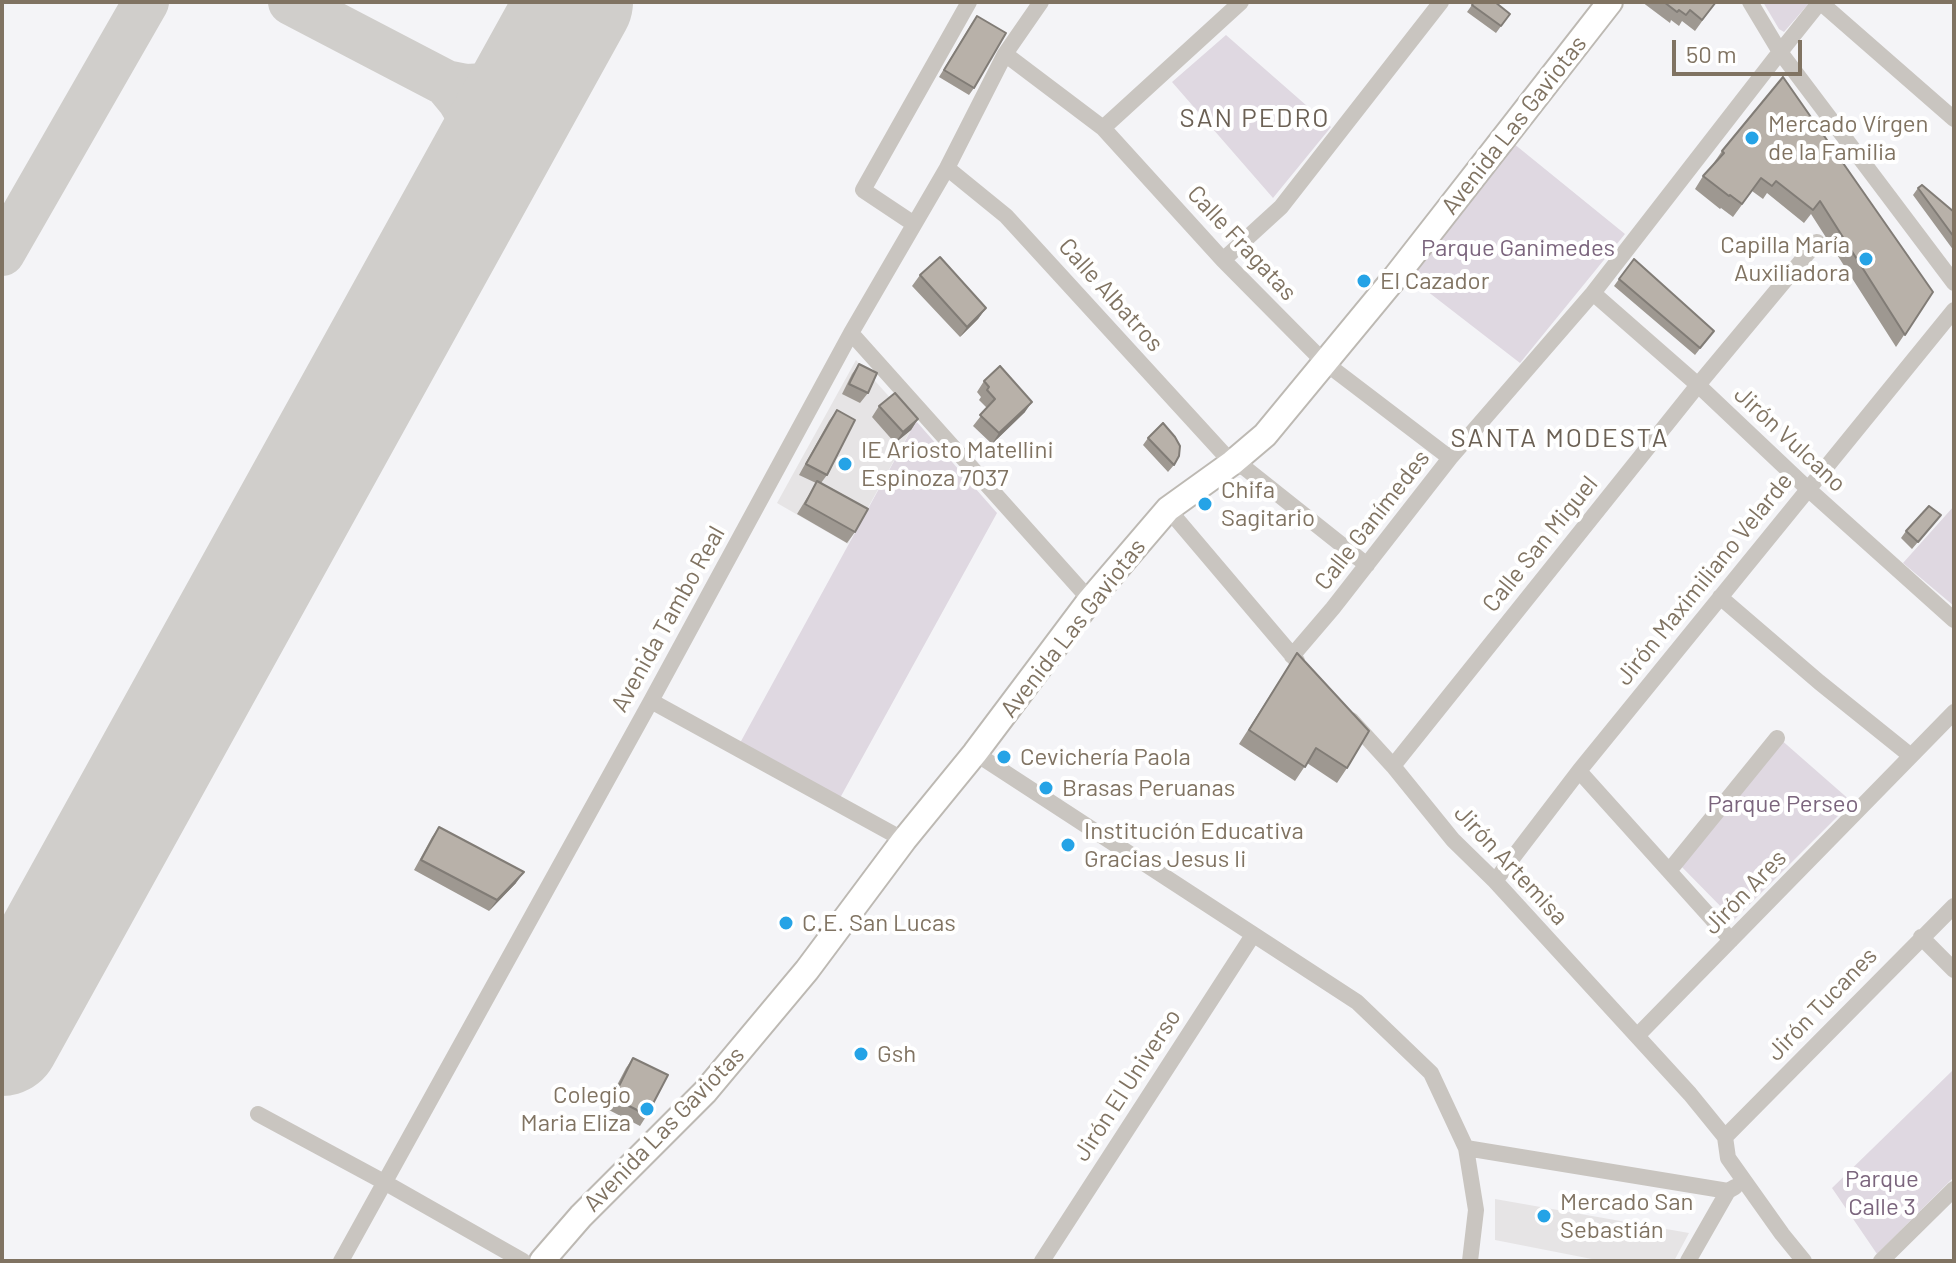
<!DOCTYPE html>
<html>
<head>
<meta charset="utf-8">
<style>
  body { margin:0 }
  #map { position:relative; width:1956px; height:1263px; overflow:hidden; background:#f4f4f7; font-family:Barlow,sans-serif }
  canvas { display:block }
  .frame { position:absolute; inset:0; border:4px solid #807362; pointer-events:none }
  .scale { position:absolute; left:1672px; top:40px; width:130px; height:36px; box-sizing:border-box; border:4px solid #807362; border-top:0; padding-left:10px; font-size:24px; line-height:28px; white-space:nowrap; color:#807362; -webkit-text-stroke:6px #fff; paint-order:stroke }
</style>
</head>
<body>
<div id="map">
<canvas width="1956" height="1263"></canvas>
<div class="frame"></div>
<div class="scale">50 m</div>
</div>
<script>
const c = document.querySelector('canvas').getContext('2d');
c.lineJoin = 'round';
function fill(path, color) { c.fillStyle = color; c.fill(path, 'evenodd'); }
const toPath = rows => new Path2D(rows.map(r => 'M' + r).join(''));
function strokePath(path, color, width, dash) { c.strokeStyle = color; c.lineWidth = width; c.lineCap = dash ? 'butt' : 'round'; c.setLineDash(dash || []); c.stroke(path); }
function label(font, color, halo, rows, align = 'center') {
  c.font = font + ' Barlow,sans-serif'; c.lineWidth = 8; c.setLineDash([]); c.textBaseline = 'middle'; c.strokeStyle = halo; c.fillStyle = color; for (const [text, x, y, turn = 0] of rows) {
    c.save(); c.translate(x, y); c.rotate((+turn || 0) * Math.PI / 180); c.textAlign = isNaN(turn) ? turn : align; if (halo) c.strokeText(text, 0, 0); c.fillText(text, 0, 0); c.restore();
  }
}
const built = toPath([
  [856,360,914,424,848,544,777,503],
  [1495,1199,1689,1233,1674,1261,1602,1261,1495,1240]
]);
const green = toPath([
  [1763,2,1810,2,1784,32,1779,29],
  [1226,35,1331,127,1273,198,1172,82],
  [1508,139,1625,234,1520,363,1405,274],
  [916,421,997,513,840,798,740,743],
  [1954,506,1954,606,1903,563],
  [1779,738,1852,802,1734,920,1675,860],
  [1952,1071,1954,1073,1954,1177,1877,1254,1832,1188]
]);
const taxiway = toPath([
  [291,2,446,83,466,87,487,86,521,79,537,70],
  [446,83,460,100,475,125,477,156,472,187],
  [2,253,146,2]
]);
const runway = toPath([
  [2,1038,575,2]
]);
const street = toPath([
  [1750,2,1780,52,1954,283],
  [1005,54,1103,128,1223,260,1324,362,1450,458],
  [1103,128,1241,2],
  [947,168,1006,216,1232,463,1245,468,1367,565],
  [914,224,863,190,969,2],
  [1223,260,1281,207,1441,2],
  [1593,293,1698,385,1808,489,1954,620],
  [851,333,1090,600],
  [1168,509,1297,661],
  [1720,597,1819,682,1911,756],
  [1292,656,1333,608,1450,458,1593,293,1780,52,1820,2,1954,119],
  [651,701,904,840],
  [1351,720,1393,766,1453,840,1495,881,1690,1094,1725,1137,1728,1158,1782,1234,1804,1261],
  [975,753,1357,1002,1431,1073,1466,1148,1476,1210,1470,1261],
  [1393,766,1698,385,1817,242],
  [1579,771,1731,940],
  [1669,871,1777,738],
  [1495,881,1579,771,1954,310],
  [1921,937,1954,970],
  [1637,1036,1954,712],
  [258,1114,384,1182,523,1261],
  [1725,1137,1954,906],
  [1466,1148,1728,1191],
  [341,1261,651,701,851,333,947,168,1005,54,1041,2],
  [1042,1261,1253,935],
  [1688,1261,1728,1191,1735,1187],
  [1881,1261,1954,1189]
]);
const secondary = toPath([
  [542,1261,581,1216,705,1092,807,970,904,840,975,753,1090,600,1168,509,1232,463,1265,435,1393,280,1610,2]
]);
const wall = toPath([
  [1474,2,1510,14,1496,33,1467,12],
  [1642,2,1716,2,1695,31,1682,21,1679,26,1671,20,1670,23],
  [972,23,974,88,969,95,939,77],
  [1783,77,1933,292,1896,347,1811,214,1804,223,1767,193,1763,199,1752,191,1733,217,1721,208,1720,209,1695,189,1703,176,1714,165,1713,164,1722,151],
  [1918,188,1954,212,1954,251,1913,195],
  [920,275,986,308,978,319,960,337,912,286],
  [1619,279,1714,331,1695,355,1614,286],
  [859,364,868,393,860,403,842,394,852,374],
  [984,381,1025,412,992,444,973,426,987,408,979,400,981,397,977,392],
  [879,406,918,419,911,430,895,443,872,417],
  [837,410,827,475,821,483,855,532,847,543,797,514,816,483,799,475,829,421],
  [1148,438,1174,465,1168,472,1143,445],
  [1941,515,1912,549,1901,538,1906,531],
  [1297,653,1347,768,1337,783,1307,763,1295,781,1239,744],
  [439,827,516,883,489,911,414,870,432,837],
  [633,1058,647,1115,640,1126,605,1108,626,1068]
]);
const shadedWall = toPath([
  [986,308,978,319,960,337,967,327],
  [1032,402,1025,412,992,444,999,433],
  [918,419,911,430,895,443,903,432],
  [524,872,516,883,489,911,497,900]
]);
const building = toPath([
  [1474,2,1495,2,1510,14,1501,26,1472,5,1474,2],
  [1664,2,1716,2,1702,20,1690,10,1686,15,1679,10,1677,12,1664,2],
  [977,16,1006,33,974,88,944,70,977,16],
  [1783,77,1933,292,1905,335,1820,201,1813,210,1776,181,1772,186,1761,178,1742,204,1730,195,1729,196,1703,176,1724,153,1722,151,1783,77],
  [1922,185,1954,212,1954,237,1918,188,1922,185],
  [940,257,986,308,967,327,920,275,940,257],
  [1634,259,1714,331,1700,348,1619,279,1634,259],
  [859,364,877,373,868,393,849,384,859,364],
  [1000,366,1032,402,999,433,980,415,995,399,987,390,989,387,984,381,1000,366],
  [895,393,918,419,903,432,879,406,895,393],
  [837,410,855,420,827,475,806,464,837,410],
  [1163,423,1175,437,1180,446,1179,456,1174,465,1148,438,1163,423],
  [817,481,868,509,855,532,805,504,817,481],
  [1929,506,1941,515,1918,542,1906,531,1929,506],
  [1297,653,1369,731,1347,768,1316,748,1305,767,1249,730,1297,653],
  [439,827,524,872,497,900,421,860,439,827],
  [633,1058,668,1075,647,1115,613,1098,633,1058]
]);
const markers = [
  [1752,138,8,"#25a3e6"],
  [1866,259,8,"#25a3e6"],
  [1364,281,8,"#25a3e6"],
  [845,464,8,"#25a3e6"],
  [1205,504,8,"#25a3e6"],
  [1004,757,8,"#25a3e6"],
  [1046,788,8,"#25a3e6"],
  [1068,845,8,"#25a3e6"],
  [786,923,8,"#25a3e6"],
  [861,1054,8,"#25a3e6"],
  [647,1109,8,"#25a3e6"],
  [1544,1216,8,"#25a3e6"]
];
const poiNames = [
  ["Mercado Vírgen",1768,124],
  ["de la Familia",1768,152],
  ["Capilla María",1850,245,"right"],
  ["Auxiliadora",1850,273,"right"],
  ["El Cazador",1380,281],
  ["IE Ariosto Matellini",861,450],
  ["Espinoza 7037",861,478],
  ["Chifa",1221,490],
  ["Sagitario",1221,518],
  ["Cevichería Paola",1020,757],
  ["Brasas Peruanas",1062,788],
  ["Institución Educativa",1084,831],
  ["Gracias Jesus Ii",1084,859],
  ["C.E. San Lucas",802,923],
  ["Gsh",877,1054],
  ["Colegio",631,1095,"right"],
  ["Maria Eliza",631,1123,"right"],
  ["Mercado San",1560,1202],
  ["Sebastián",1560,1230]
];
const streetNames = [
  ["Avenida Las Gaviotas",1514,125,-52],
  ["Calle Fragatas",1242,243,47],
  ["Calle Albatros",1111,295,48],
  ["Jirón Vulcano",1790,439,43],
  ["Calle Ganímedes",1372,520,-52],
  ["Calle San Miguel",1540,544,-51],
  ["Jirón Maximiliano Velarde",1704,579,-51],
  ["Avenida Tambo Real",668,619,-61],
  ["Avenida Las Gaviotas",1073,628,-52],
  ["Jirón Artemisa",1511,865,47],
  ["Jirón Ares",1745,892,-46],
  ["Jirón Tucanes",1822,1004,-46],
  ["Jirón El Universo",1127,1085,-57],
  ["Avenida Las Gaviotas",664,1129,-46]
];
const parkNames = [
  ["Parque Ganimedes",1518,248],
  ["Parque Perseo",1783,804],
  ["Parque",1882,1179],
  ["Calle 3",1882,1207]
];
const neighbourhoodNames = [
  ["SAN PEDRO",1255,118],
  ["SANTA MODESTA",1560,438]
];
fill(built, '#e6e4e5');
fill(green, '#dfd8e1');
strokePath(taxiway, '#d0cecb', 46);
strokePath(runway, '#d0cecb', 116);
strokePath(secondary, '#bdb9b3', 28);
strokePath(street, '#c9c5c0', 16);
strokePath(secondary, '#fff', 24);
fill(wall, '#9e9891');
fill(shadedWall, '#817c76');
fill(building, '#b8b1a9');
strokePath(building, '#817c76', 2);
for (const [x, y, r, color] of markers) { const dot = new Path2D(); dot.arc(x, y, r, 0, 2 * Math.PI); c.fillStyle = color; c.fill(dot); strokePath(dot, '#fff', 3); }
label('24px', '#807362', '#fff', poiNames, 'left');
label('24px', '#807362', '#fff', streetNames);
label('24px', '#7b657d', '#fff', parkNames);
c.letterSpacing = '2px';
label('26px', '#6b6054', '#fff', neighbourhoodNames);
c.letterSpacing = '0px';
</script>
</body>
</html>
